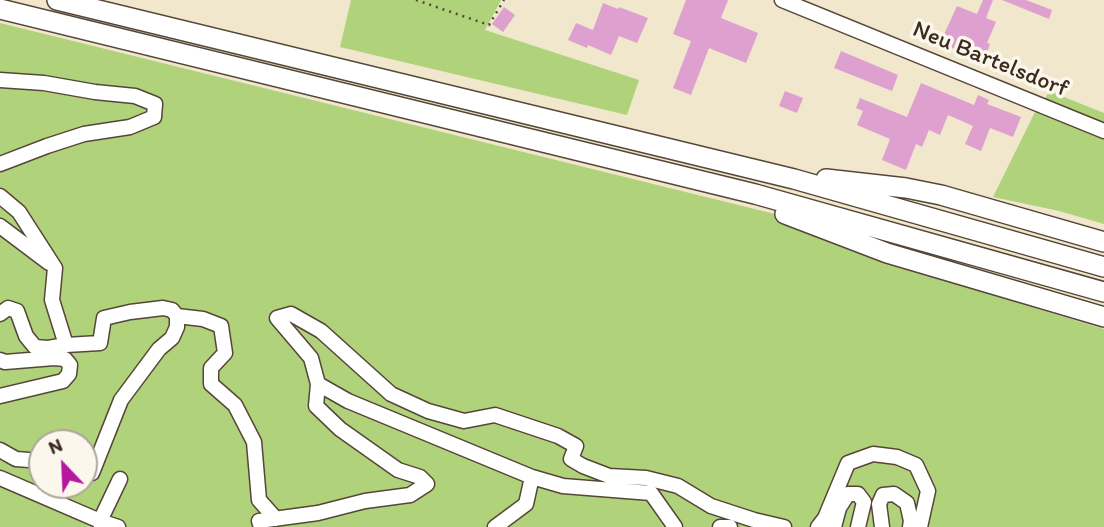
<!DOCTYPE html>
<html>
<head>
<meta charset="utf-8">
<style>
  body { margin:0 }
  #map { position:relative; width:1104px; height:527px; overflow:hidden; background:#f1e7cc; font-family:Itim,sans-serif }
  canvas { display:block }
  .north { position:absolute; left:28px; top:429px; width:70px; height:70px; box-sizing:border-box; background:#fbf7ec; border:2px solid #aea59a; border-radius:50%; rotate:337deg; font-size:19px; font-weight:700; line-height:28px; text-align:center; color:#3b2a1e }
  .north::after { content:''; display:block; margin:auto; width:24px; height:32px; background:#b5179e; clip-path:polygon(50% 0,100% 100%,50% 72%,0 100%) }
</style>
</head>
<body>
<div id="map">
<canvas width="1104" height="527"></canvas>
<div class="north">N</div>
</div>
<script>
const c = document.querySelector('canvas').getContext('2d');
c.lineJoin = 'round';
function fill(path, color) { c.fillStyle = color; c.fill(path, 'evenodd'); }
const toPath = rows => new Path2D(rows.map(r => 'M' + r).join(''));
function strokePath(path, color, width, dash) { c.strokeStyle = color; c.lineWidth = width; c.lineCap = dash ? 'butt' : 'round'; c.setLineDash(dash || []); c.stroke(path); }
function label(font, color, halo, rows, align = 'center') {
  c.font = font + ' Itim,sans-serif'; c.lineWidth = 7; c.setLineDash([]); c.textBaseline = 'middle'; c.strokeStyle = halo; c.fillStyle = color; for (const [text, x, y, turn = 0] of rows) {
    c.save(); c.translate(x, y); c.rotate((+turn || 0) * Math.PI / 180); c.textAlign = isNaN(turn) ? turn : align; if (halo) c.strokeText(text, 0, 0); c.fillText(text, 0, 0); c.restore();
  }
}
const green = toPath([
  [351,0,501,0,485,30,639,80,627,115,340,47],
  [0,23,779,215,1024,305,1104,329,1104,527,0,527],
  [42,443,84,443,84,485,42,485],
  [1049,91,1104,113,1104,125,1044,101],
  [1036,110,1104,136,1104,224,1059,211,993,197]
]);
const building = toPath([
  [686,0,728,0,721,18,758,33,746,63,709,48,691,95,673,88,691,41,673,34],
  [983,0,993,0,986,18,996,22,987,43,990,44,984,61,940,43,957,6,977,14],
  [1002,0,1026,0,1052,10,1049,19],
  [603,3,618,9,619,7,648,18,637,43,619,36,611,55,588,45,587,48,568,40,576,23,593,30],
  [504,7,515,15,503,32,492,24],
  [841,51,898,75,892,91,834,68],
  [921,83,974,105,978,95,989,100,987,104,1021,117,1013,137,990,128,981,151,965,144,973,126,948,115,940,135,929,130,922,147,916,144,906,170,882,160,890,139,857,125,863,111,856,108,860,98,907,117],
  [785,91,803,98,797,113,779,106]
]);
const path = toPath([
  [416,0,489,25,504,0]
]);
const minor = toPath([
  [782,0,1104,131],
  [0,80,44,83,95,92,135,96,155,104,154,117,130,127,84,134,47,146,0,164],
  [0,196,19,212,55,268,52,300,66,345],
  [0,226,49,263],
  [0,314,8,308,17,311,26,336,35,347,48,348,66,345,100,343,104,318,130,312,163,308,172,310,177,316,177,327,172,338,159,349,121,400,92,473,84,471],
  [177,316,203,319,221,326,225,353,211,368,211,384,235,405,254,442,259,500,276,519],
  [0,360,5,362,54,358,65,359,70,365,69,374,63,381,0,396],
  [0,450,16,459,42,461],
  [0,478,100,521,101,527],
  [118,527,100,521,120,479],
  [261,527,259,521,318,513,365,501,410,495,427,484,420,477,398,470,340,429,316,406,318,384],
  [495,527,526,504,532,477],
  [675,527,651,493,563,486,532,477,348,401,318,384,311,358,277,318,291,314,321,331,391,394,428,411,464,421,495,415,558,436,576,446,571,459,583,466,609,476,646,478,678,486,711,506,754,520,784,527],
  [720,527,730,527],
  [818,527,825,518,848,463,873,454,897,457,916,465,928,491,920,527],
  [834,527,839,508,848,494,858,494,864,502,858,527],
  [882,527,879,504,883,495,894,494,907,503,911,521,910,527]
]);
const highway = toPath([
  [57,0,794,179,1104,267],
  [0,9,755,194,1104,292],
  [826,179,906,188,941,195,1104,242],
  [785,214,887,253,1104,317]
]);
const streetNames = [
  ["Neu Bartelsdorf",990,60,22]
];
fill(green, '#afd27b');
fill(building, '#dda0cf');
strokePath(minor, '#564638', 17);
strokePath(highway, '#564638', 22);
strokePath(path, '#564638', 2.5, [2, 5]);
strokePath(minor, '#fff', 14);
strokePath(highway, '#fff', 19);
label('24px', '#3b2a1e', '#fbf7ec', streetNames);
</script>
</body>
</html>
